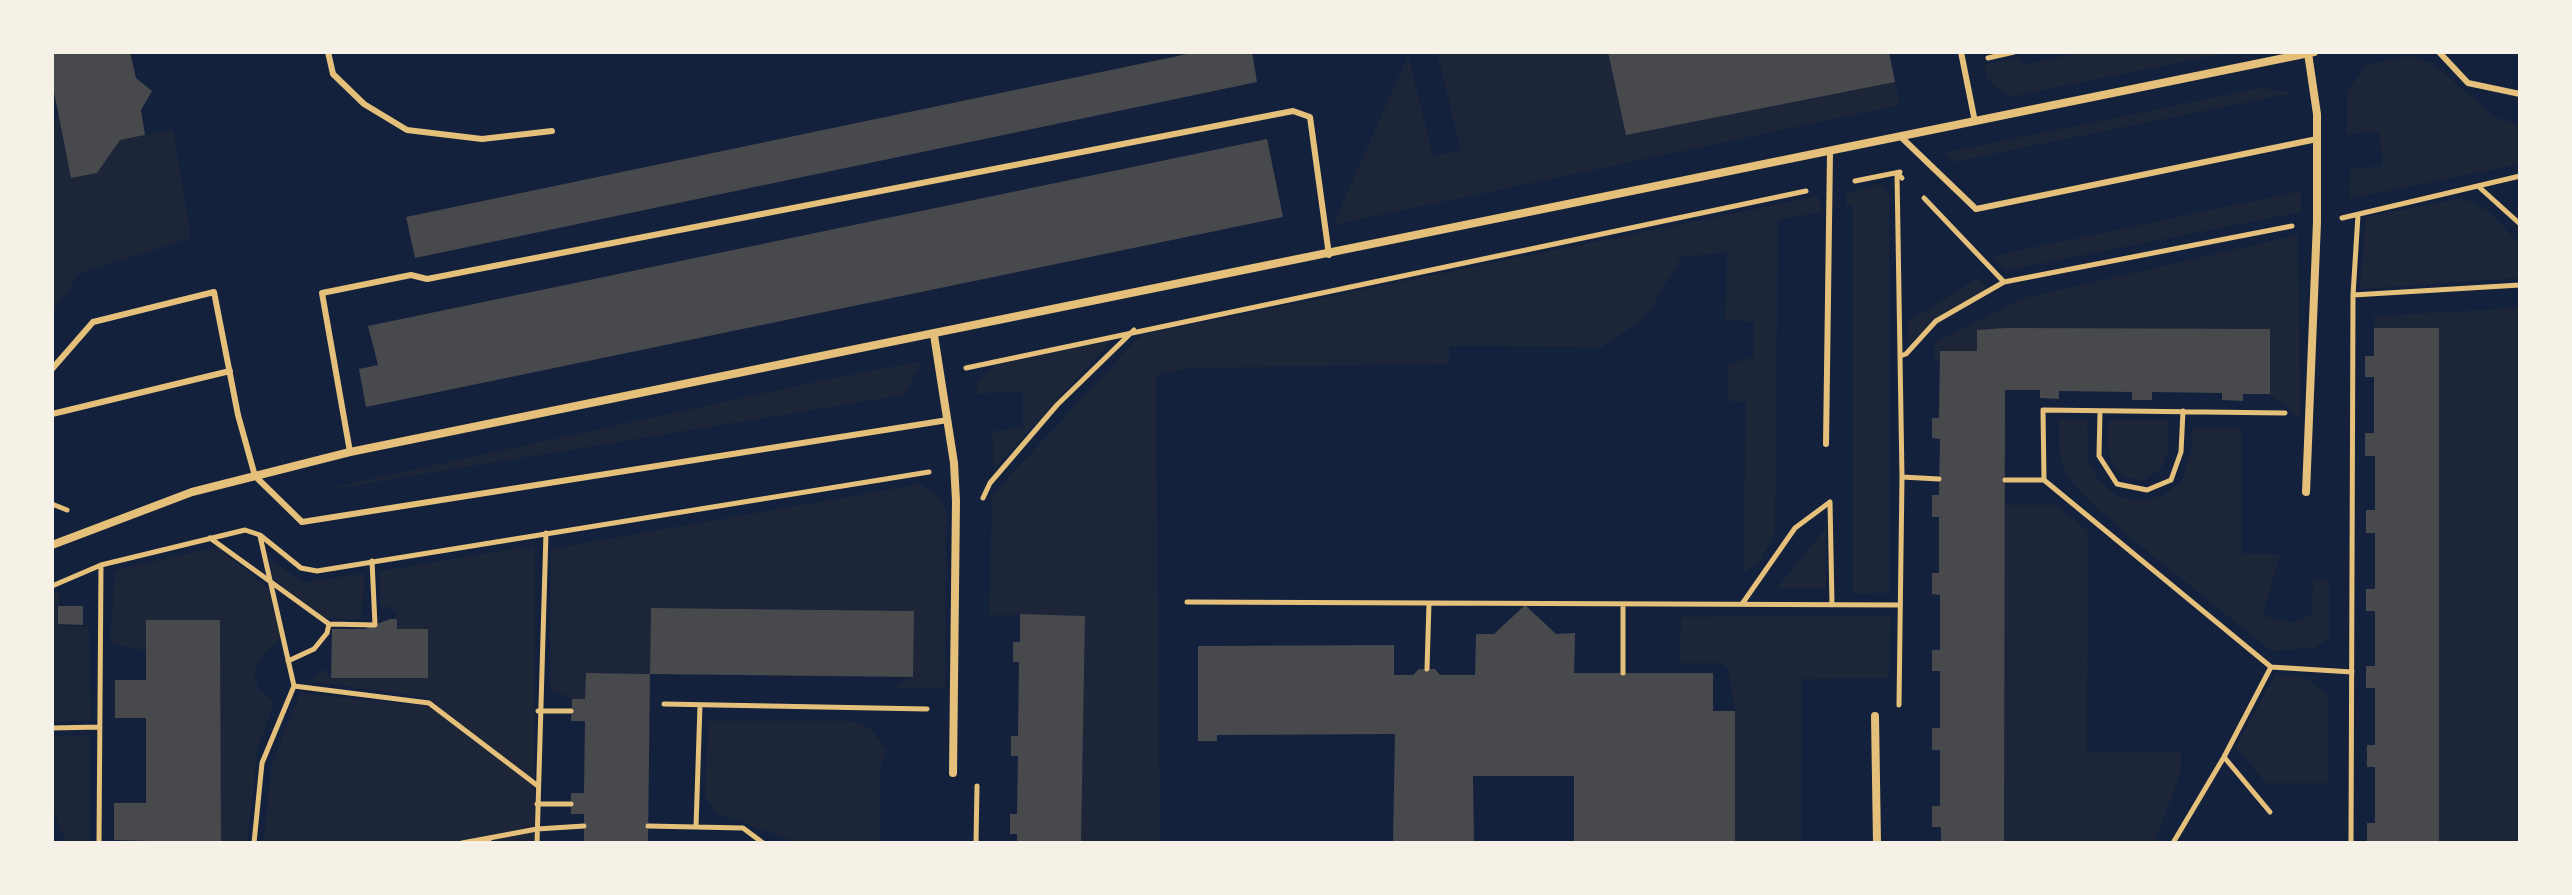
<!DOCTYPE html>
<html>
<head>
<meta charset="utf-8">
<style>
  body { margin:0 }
  #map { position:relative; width:2572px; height:895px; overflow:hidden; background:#14213d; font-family:Ubuntu,sans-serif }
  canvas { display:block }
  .frame { position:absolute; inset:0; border:54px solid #f6f1e7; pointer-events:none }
</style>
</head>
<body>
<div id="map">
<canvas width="2572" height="895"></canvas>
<div class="frame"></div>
</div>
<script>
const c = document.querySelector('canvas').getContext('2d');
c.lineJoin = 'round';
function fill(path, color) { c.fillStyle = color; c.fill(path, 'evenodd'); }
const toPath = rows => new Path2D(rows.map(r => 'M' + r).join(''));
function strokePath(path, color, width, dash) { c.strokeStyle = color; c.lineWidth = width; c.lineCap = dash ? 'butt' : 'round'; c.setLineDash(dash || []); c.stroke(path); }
const green = toPath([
  [1437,52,1608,52,1626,134,1895,82,1900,105,1333,225,1408,55,1433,156,1461,150],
  [2086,52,2231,52,2009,97,1988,80,1984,65,2019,57,2021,65],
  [2408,56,2432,63,2494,116,2520,127,2520,164,2349,199,2350,169,2383,166,2379,131,2347,135,2347,93,2365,65],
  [2261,88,2294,93,1952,162,1943,153],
  [58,114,71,178,97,173,120,140,173,130,191,238,80,273,52,314,52,125],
  [1881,184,1889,194,1889,593,1853,594,1853,205,1846,206,1846,193],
  [2301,191,2301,212,2004,271,1993,256],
  [1818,196,1822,212,1778,220,1775,532,1760,561,1743,574,1746,402,1728,401,1728,366,1754,356,1754,322,1725,320,1727,253,1682,256,1645,318,1601,347,1449,346,1449,364,1192,368,1156,375,1160,843,1081,843,1085,616,989,615,992,495,1141,335],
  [2461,198,2490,212,2520,245,2520,278,2360,289,2366,217],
  [2298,235,2300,419,2270,394,2270,329,1978,330,1977,351,1941,351,1940,361,1934,361,1934,343,2020,299],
  [1978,278,1988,289,1908,343,1907,322],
  [2520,308,2520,843,2439,843,2439,328,2374,328,2374,316],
  [1111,341,994,469,992,431,1023,428,1023,391,976,394,978,382,996,365],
  [922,361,904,395,302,494,815,382],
  [2059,419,2087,420,2089,464,2100,482,2119,497,2140,501,2164,495,2181,482,2191,453,2192,428,2242,429,2242,554,2280,554,2263,616,2292,623,2312,614,2313,579,2329,579,2329,639,2315,648,2271,651,2131,538,2088,500,2065,474,2059,451],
  [2108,420,2169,420,2168,451,2162,468,2145,480,2123,477,2113,464,2108,448],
  [920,484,940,499,946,511,945,689,894,688,913,677,913,611,651,608,650,674,586,673,585,699,572,699,550,689,551,549],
  [2005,505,2055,505,2088,531,2087,751,2181,752,2181,773,2154,843,2003,843],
  [1826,528,1826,588,1777,588],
  [535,545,534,843,263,843,272,763,300,693,425,706,429,698,309,681,322,669,331,678,427,630,397,629,396,613,386,606,380,606,380,571],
  [217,547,268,588,281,638,265,653,254,672,258,688,274,703,258,747,247,843,221,843,220,620,147,620,146,651,110,643,115,570],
  [269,557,303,583,365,573,361,619,326,619,274,580],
  [59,590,60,626,89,627,91,721,52,721,52,593],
  [1891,615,1889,678,1802,679,1801,843,1735,843,1735,711,1728,668,1719,663,1680,663,1681,617],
  [2275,674,2307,678,2329,697,2328,783,2266,783,2236,747],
  [708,721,851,721,872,729,886,751,881,762,880,843,798,843,716,813,705,796],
  [90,735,90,843,67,843,52,808,52,736]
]);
const building = toPath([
  [52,52,130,52,136,78,152,91,141,110,145,135,120,140,97,173,71,178,52,82],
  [1197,52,1252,52,1257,82,415,258,406,217],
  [1608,52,1889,52,1895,82,1626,135],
  [1267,139,1283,217,366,407,359,369,378,365,368,326],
  [2006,328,2270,329,2270,394,2243,394,2243,401,2222,400,2222,393,2152,392,2152,400,2132,400,2132,392,2059,391,2059,399,2040,398,2040,390,2005,390,2004,843,1941,843,1941,827,1932,827,1932,806,1940,806,1940,750,1932,750,1932,728,1940,728,1940,671,1932,671,1932,650,1940,650,1940,595,1932,594,1932,573,1939,573,1939,517,1932,517,1932,495,1939,495,1940,439,1932,438,1932,418,1939,418,1940,351,1977,351,1977,330],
  [2374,328,2439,328,2439,843,2367,843,2367,823,2375,823,2375,767,2367,767,2367,745,2375,745,2375,688,2366,688,2366,666,2375,666,2375,611,2366,611,2366,589,2375,589,2375,533,2366,533,2366,510,2375,510,2375,456,2365,456,2365,433,2374,433,2374,377,2365,377,2365,356,2374,356],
  [1525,605,1556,634,1575,633,1574,673,1713,673,1713,711,1735,711,1735,843,1574,843,1574,776,1473,776,1474,843,1393,843,1395,734,1217,735,1217,741,1198,741,1198,646,1394,645,1394,675,1413,675,1419,669,1435,669,1440,675,1475,675,1476,634,1494,634],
  [58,606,83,606,83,625,58,624],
  [651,608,914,611,913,677,650,674,648,843,584,843,584,814,571,814,571,793,584,793,585,721,571,721,572,699,585,699,586,673,650,674],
  [1020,614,1085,616,1081,843,1017,843,1017,834,1010,834,1010,814,1017,814,1018,756,1011,756,1011,736,1018,736,1019,662,1013,662,1013,642,1020,642],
  [390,619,397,619,397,629,428,629,428,678,331,678,332,629,364,629],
  [146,620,220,620,221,843,114,840,114,803,146,803,146,718,115,718,115,680,146,680]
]);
const path = toPath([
  [1988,58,2014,52],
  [1855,181,1900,172],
  [2478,186,2520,224],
  [1924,198,2004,282,2292,226],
  [2342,218,2520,176],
  [2353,295,2520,285],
  [1900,356,1906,354,1936,321,2004,282],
  [966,368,1806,191],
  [2100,411,2099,456,2117,484,2147,490,2171,480,2181,452,2183,411],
  [1902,477,1939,479],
  [2005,480,2044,480,2271,667,2352,672],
  [2044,480,2043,410,2285,413],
  [983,498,990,483,1057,405,1134,330],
  [52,504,67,510],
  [260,536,294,686,429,703,538,786],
  [210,538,329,624,375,625,372,561],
  [52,586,101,565,245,530,260,535,301,568,317,571,929,472],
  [1187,602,1429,603],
  [1742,604,1795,528,1830,502,1832,605],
  [1623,605,1623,673],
  [288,661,314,649,327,633,329,624],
  [1427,669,1429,603,1900,605],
  [664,704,927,709],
  [1899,705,1902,477,1897,173,1902,178],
  [538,711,571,711],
  [52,728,100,727],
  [2224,757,2270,812],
  [537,804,571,804],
  [648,826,743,828,763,843],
  [696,827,700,705],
  [489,838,537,829,584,826],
  [99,843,101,565],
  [254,843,262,763,294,686],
  [462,843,489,838,489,843],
  [537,843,546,533],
  [976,843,977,786],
  [2173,843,2224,757,2271,667],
  [2351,843,2353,295,2358,215]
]);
const service = toPath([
  [328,52,333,74,364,104,407,130,482,139,552,131],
  [1961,52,1975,122],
  [2439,52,2468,83,2520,94],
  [1901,137,1976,209,2317,139],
  [52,369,93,322,214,292,238,415,255,476,302,522,948,420],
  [52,414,230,371],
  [1826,444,1830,152],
  [350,452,322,293,411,275,427,279,1293,111,1310,117,1329,255]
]);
const minor = toPath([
  [934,335,954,463,956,501,953,773],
  [2306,492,2317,222,2317,114,2308,53],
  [52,545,192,492,350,452,2314,52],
  [1875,716,1877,843]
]);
fill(green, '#1d2539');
fill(building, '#48494c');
strokePath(path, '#e5c07b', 5);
strokePath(service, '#e5c07b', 6);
strokePath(minor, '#e5c07b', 8);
</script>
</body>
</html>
